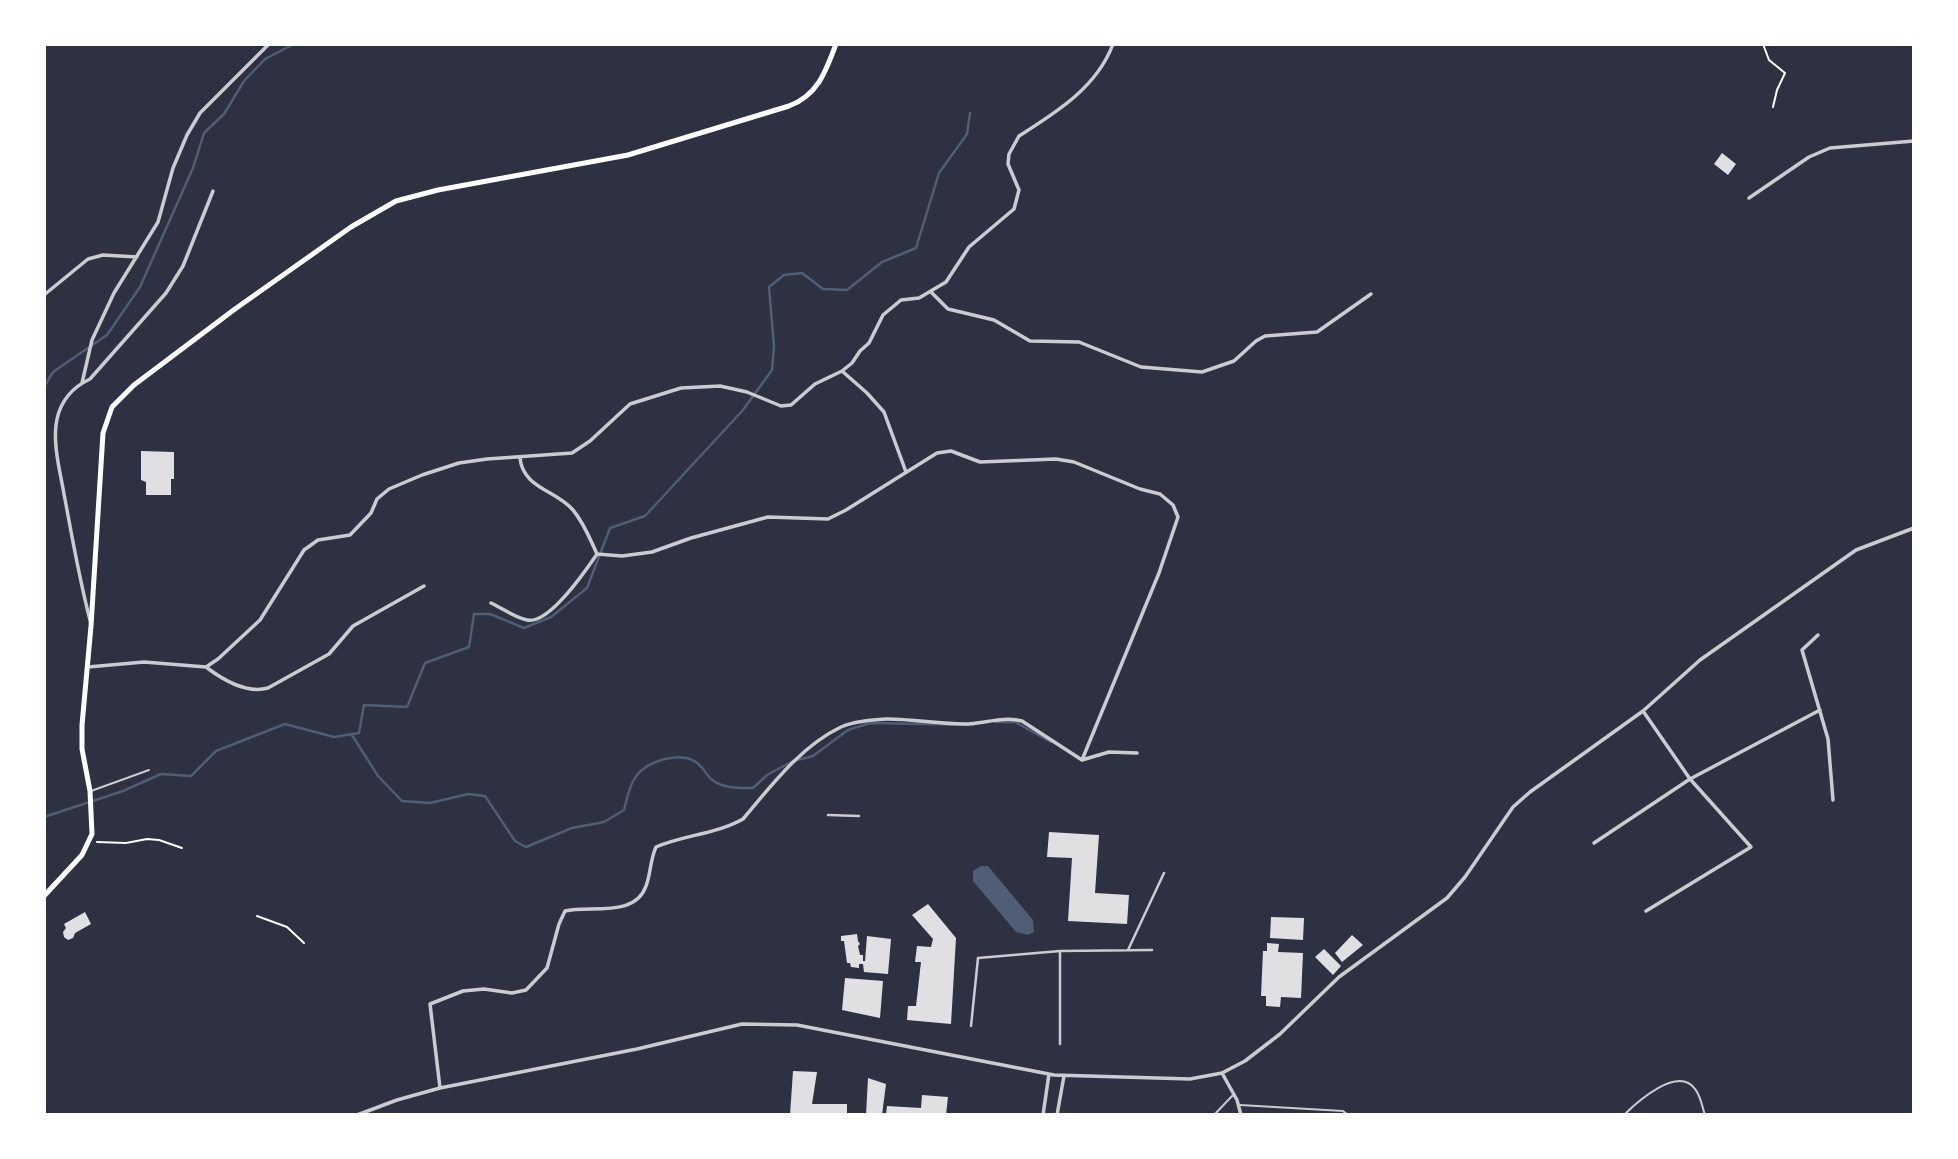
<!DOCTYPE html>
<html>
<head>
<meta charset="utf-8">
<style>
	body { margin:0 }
	#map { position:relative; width:1958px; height:1159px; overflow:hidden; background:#2d3142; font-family:Quicksand,sans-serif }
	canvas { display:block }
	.frame { position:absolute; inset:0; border:46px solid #fff; pointer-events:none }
</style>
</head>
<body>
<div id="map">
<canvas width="1958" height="1159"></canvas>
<div class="frame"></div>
</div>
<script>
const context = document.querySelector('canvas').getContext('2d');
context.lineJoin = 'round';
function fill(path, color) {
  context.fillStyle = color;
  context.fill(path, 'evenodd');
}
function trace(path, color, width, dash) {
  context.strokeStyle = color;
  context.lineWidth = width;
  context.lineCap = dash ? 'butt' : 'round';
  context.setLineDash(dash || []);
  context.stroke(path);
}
const water = new Path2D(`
	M981,866h7l45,54 1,12 -6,3 -12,-3 -43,-51v-10z`);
const stream = new Path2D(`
	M44,387l9,-15 54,-37 33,-48 53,-119 11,-35 20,-19 20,-33 21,-22 29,-15
	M996,722h19l36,20
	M352,735l26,41 24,25 28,2 38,-9 17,2 30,45 11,6 46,-19 32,-6 20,-12c7,-28 10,-43 41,-51 9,-2 19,-3 27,1 9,3 13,13 19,19 12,10 28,9 42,9l14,-13 26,-14 20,-5 35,-26 22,-7 103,2
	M44,817l79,-26 38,-17 30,2 25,-25 69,-27 49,13 25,-4 5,-28 43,2 18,-44 44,-16 5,-33h16l34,14 27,-11 36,-29 23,-60 35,-12 98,-106 29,-40 2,-24 -5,-59 15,-12 18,-2 21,16 24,1 35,-28 34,-14 23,-75 28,-39 3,-21`);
const building = new Path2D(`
	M1722,153l14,11 -8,11 -14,-11z
	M141,451l33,1v27h-3v16h-25v-13l-5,-2z
	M1049,832l50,3 -4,58 34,2 -2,29 -59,-3 4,-63 -25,-1z
	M928,904l28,34 -5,86 -44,-4 1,-14h8l5,-44h-6l2,-16 14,1 2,-8 -21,-24z
	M85,912l6,12 -16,9 -2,5 -5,2 -4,-3 -1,-5 3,-4 -2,-4z
	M1271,917l33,1 -1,22 -33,-2z
	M857,934l1,7 2,3 -2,2 2,9h3v6h2l2,-25 24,3 -3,35 -24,-2 -1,-8h-4v4l-8,-1 -1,-4h-3l-3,-22h-3v-5z
	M1352,935l11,10 -21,17 -7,-9z
	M1267,943l12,1 -1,8 25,1 -2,45 -20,-1 -1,10 -14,-1v-10h-5l2,-45h4z
	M1324,949l17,17 -8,9 -18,-18z
	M845,978l38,3 -3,37 -38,-8z
	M793,1071l24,1 -5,32h35v11h-57z
	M868,1078l18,6 -4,31h-16z
	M922,1095l26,2 -2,18h-60l1,-9 34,2z`);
const path = new Path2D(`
	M1763,44l6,16 16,13 -8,17 -4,17
	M97,842l29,1 21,-4 12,1 23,8
	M257,916l30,11 17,16`);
const service = new Path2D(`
	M91,791l58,-21
	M1240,1105l103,6 5,4
	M1214,1115l19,-20
	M1624,1115c13,-13 54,-50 71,-26 6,7 7,18 10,26`);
const pedestrian = new Path2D(`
	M828,815l31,1
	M1128,950l36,-77
	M1060,951l92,-1
	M971,1026l7,-68 82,-7v93`);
const minor = new Path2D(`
	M1749,198l60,-41 21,-9 84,-7
	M931,292l17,17 46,11 36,21 49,1 62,25 61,5 32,-11 22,-20 9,-5 52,-4 54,-38
	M44,295l44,-36 15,-4 34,2
	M842,371l25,22 17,19 22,60
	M82,383l10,-43 22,-47 44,-71 15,-54 14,-33 13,-22 69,-69
	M597,554l25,2 30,-4 39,-14 77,-21 60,2 18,-9 91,-57 14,-2 29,11 76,-3 18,3 66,27 20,5 13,11 5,12 -19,56 -77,187
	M491,603c11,5 24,15 36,17 22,5 59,-50 70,-66 -7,-15 -13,-31 -24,-44 -17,-20 -51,-22 -53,-53
	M90,620c-11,-42 -18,-84 -26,-126 -4,-23 -12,-52 -7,-75 4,-18 16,-32 33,-40l76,-86 17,-27 30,-75
	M1818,635l-16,15 26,89 5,61
	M88,667l56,-5 62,5 12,-8 42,-39 44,-70 14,-10 32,-5 21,-22 6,-14 12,-10 33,-14 37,-12 28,-4 85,-6 18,-12 40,-37 51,-16 39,-2 27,6 34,14 10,-1 24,-21 27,-13 10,-8 8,-12 9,-8 14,-28 18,-15 18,-2 27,-16 23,-35 45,-38 5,-19 -11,-26 1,-10 10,-18c38,-24 78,-49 94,-92
	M206,667c17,13 40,27 62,21l61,-34 24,-28 71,-40
	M1643,711l47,68 61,68 -105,64
	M1082,760l27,-8 28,1
	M1594,843l96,-64 130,-69
	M1222,1073l15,27 4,15
	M440,1088l-10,-84 33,-13 21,-2 28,4 14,-3 21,-22 12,-44 6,-13c25,-6 70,7 81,-25 5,-13 4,-26 10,-39 27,-12 61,-13 87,-28 28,-33 58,-73 98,-92 14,-6 32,-7 47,-8 25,0 51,5 76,5 19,0 39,-8 58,-3l60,39
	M357,1115l40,-15 43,-12 197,-39 105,-25 55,1 257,50 136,4 32,-6 23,-12 35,-27 59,-57 108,-79 18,-21 48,-70 17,-15 113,-81 57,-51 156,-110 58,-22
	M1043,1115l6,-41
	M1057,1115l7,-39`);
const secondary = new Path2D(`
	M44,896l38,-41 10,-21 -2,-43 -8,-42v-24l9,-99 12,-193 9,-26 22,-22 101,-76 116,-82 45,-26 42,-11 190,-35 161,-49c29,-11 37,-35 47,-62`);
fill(water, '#4f5d75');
trace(stream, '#4f5d75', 2.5);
fill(building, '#e0e0e3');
trace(path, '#fff', 2);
trace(service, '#caccd0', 2);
trace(pedestrian, '#caccd0', 2.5);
trace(minor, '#caccd0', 3.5);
trace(secondary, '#fff', 5);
</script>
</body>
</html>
